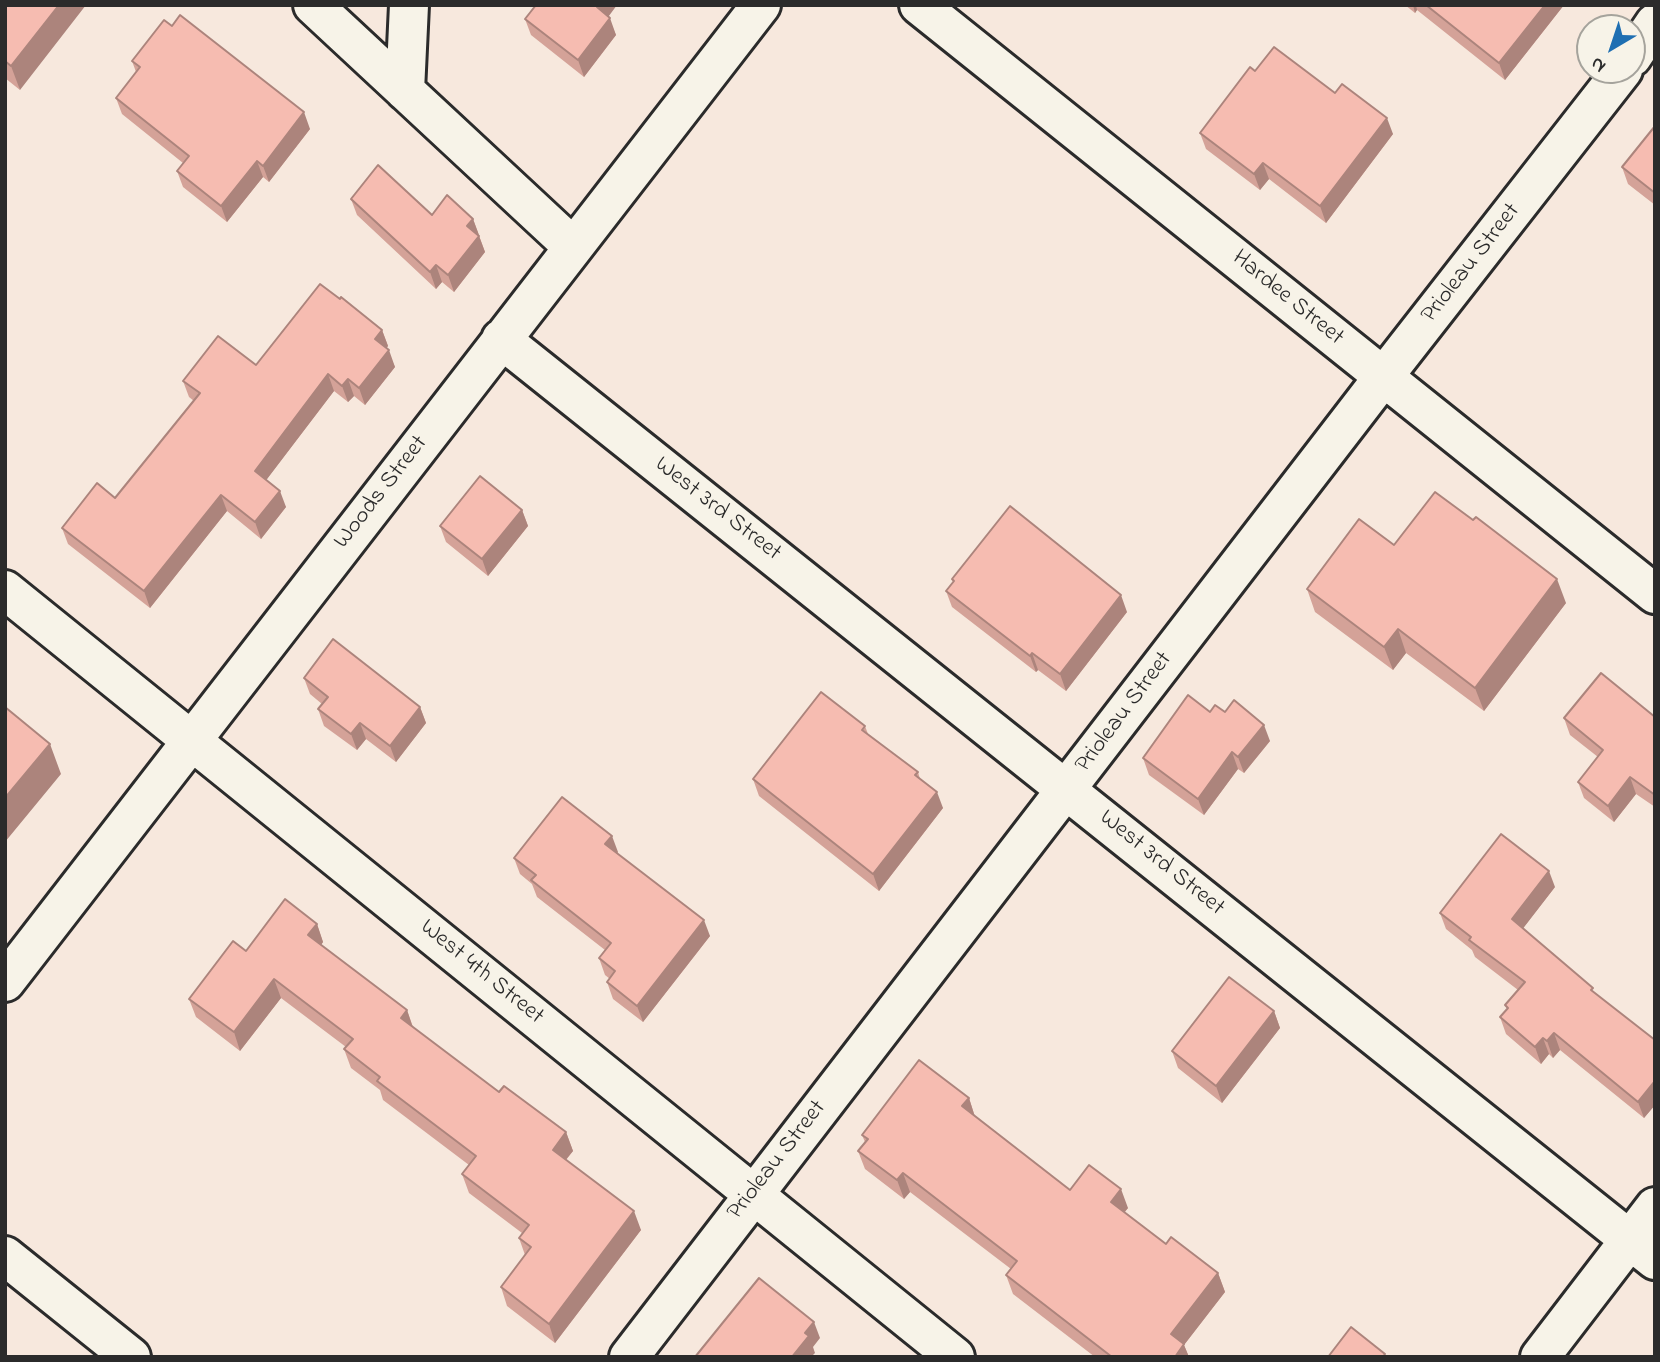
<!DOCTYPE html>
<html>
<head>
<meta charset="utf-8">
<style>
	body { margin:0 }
	#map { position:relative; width:1660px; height:1362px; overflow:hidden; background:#f7e8dd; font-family:"Indie Flower",sans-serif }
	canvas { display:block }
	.frame { position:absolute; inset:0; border:7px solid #2b2b2b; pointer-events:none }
	.north { position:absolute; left:1576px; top:14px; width:70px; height:70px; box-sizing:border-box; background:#f7f3e8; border:2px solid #a5a39c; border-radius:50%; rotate:219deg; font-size:19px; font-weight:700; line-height:28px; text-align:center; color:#2b2b2b }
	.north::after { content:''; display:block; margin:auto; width:24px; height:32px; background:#1f6fb2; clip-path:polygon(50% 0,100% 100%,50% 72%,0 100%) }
</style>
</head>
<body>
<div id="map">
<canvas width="1660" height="1362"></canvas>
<div class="frame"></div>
<div class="north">N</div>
</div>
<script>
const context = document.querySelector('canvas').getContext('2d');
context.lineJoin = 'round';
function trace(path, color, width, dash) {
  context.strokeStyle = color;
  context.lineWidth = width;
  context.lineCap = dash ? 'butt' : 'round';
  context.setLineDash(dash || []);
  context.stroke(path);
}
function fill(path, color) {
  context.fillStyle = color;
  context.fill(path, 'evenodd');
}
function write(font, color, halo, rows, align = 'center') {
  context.font = font + ' "Indie Flower",sans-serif';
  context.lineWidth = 7;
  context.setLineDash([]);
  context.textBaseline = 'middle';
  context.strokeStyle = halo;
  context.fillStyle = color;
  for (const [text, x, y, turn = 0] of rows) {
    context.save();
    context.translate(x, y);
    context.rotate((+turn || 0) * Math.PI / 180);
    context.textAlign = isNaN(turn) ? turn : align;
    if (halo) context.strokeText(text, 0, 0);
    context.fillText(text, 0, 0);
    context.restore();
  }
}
const street = new Path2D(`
	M313,5l259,241
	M919,5l736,589
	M1632,57l23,-34
	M405,91l4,-86
	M501,339l1154,921
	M5,590l950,767
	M5,982l756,-977
	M5,1256l126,101
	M629,1357l755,-981 239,-306
	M1540,1357l115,-150`);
const wall = new Path2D(`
	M5,5l15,85 -15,-12z
	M1405,5h159l-59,75 -88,-70 -2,3z
	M608,17l8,18 -32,42 -53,-42 -6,-16z
	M132,61l178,68 -41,53 -6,-5 -36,45 -44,-35 -6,-16 6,-8 -61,-49 -6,-16 20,-26z
	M1255,71l80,22 58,41 -67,89 -57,-44 -9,11 -54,-41 -6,-16z
	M1655,126v79l-27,-21 -6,-17z
	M351,199l81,16 41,4 12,33 -31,40 -12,-10 -6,7 -79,-74z
	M382,330l6,16 -2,2 9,19 -30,38 -11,-9 -6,6 -14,-11 -68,89 20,27 -25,32 -34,-28 -77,97 -82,-64 -6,-16 53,-30 79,-97 -5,-4 -6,-16 73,-16z
	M522,510l6,16 -40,50 -42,-34 -6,-16z
	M1394,545l172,58 -82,108 -78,-58 -13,17 -78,-58 -8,-23z
	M952,579l175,33 -61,79 -28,-21 -2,2 -84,-65 -6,-16 7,-9z
	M304,678l116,29 6,16 -30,39 -30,-23 -9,11 -33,-24 -6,-17 4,-5 -12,-10z
	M1210,712l60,29 -26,32 -6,-4 -34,46 -55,-40 -6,-17z
	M1655,717v90l-19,-13 -22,28 -30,-24 -6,-16 20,-25 -28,-22 -6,-17z
	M865,726l3,8 50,38 2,7 23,29 -64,83 -120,-95 -6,-17z
	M618,852l-1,1 93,83 -67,86 -30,-23 -6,-17 3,-3 -5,-4 -6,-17 6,-8 -68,-53 -5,-13 -12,-10 -6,-16z
	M1555,887l-32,41 72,65 60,47v65l-11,13 -84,-68 -7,8 -4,-4 -8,10 -35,-30 -6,-17 7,-8 -2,-4 13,-15 -43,-33 -3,-7 -26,-21 -6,-16z
	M317,924l6,18 -2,3 86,65 6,17 86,65 67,40 7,19 -7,9 75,70 -86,113 -48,-37 -6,-19 24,-32 -6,-17 3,-5 -53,-40 -7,-19 7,-9 -86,-65 -3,-10 -29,-22 -7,-19 2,-2 -65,-49 -41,53 -44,-34 -7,-18 57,-48z
	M1274,1011l6,17 -58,75 -44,-35 -6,-17z
	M969,1098l6,19 95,73 58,18 -4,5 42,31 52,29 7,19 -41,53 5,12h-94l-82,-63 -7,-19 5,-6 -101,-77 -6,7 -39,-30 -7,-18 7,-9 -3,-7z`);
const shadedWall = new Path2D(`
	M59,5h27l-66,85 -9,-24z
	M599,5h18l-14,19 -6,-17z
	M1413,5h3l1,5 -2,3z
	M1545,5h19l-59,75 -6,-17z
	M610,18l6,17 -32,42 -6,-17z
	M304,112l6,17 -41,53 -6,-16z
	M1387,118l6,16 -67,89 -6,-17z
	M257,161l6,16 -36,45 -6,-16z
	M1263,163l6,16 -9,11 -6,-16z
	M473,219l6,16 -12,-9z
	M479,236l6,16 -31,40 -6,-17z
	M436,265l6,17 -6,7 -6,-17z
	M382,330l6,16 -7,9 -6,-16z
	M389,350l6,17 -30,38 -6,-17z
	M328,374l6,17 -73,96 -6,-16z
	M348,379l6,17 -6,6 -6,-16z
	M280,491l6,16 -25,32 -6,-17z
	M221,495l6,16 -77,97 -6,-17z
	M522,510l6,16 -40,50 -6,-17z
	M1557,579l9,24 -82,108 -9,-23z
	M1121,595l6,17 -61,79 -6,-17z
	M1398,629l8,24 -13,17 -9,-23z
	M1032,653l6,17 -2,2 -6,-16z
	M420,707l6,16 -30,39 -6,-16z
	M360,723l6,16 -9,11 -6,-16z
	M1264,725l6,16 -26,32 -6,-16z
	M50,744l11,30 -56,68v-44z
	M1232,752l6,17 -34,46 -6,-16z
	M1630,777l6,17 -22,28 -6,-16z
	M937,792l6,16 -64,83 -6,-17z
	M612,836l6,16 -7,9 -6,-17z
	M1549,871l6,16 -37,48 -6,-16z
	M704,920l6,16 -67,86 -6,-16z
	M317,924l6,18 -8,12 -7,-19z
	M274,979l7,19 -41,53 -6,-19z
	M407,1010l6,18 -12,-10z
	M1274,1011l6,17 -58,75 -6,-17z
	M1554,1033l6,17 -7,8 -6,-17z
	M1543,1038l6,16 -8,10 -6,-17z
	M1655,1081v24l-11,13 -6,-16z
	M969,1098l6,19 -13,-11z
	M566,1132l7,19 -14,17 -6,-18z
	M903,1173l7,19 -6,7 -7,-19z
	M1121,1189l7,19 -11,13 -6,-19z
	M634,1211l7,19 -86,113 -6,-19z
	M1218,1273l7,19 -41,53 5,12h-14l-4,-23z
	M814,1322l6,16 -7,9 2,6 -4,4h-19l13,-24z`);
const building = new Path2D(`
	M5,5h54l-48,61 -6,-5z
	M536,5h63l-2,2 13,11 -32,42 -53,-41z
	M1426,5h119l-46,58z
	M180,15l124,97 -41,54 -6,-5 -36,45 -44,-35 12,-15 -73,-58 24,-31 -8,-6 32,-41 8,6z
	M1274,47l61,46 7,-9 45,34 -67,88 -57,-43 -9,11 -54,-41 50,-66 5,4z
	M1655,126v67l-33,-26z
	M378,165l54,50 15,-20 26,24 -6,7 12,10 -31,39 -12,-10 -6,7 -79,-73z
	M320,284l20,15 1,-2 41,33 -7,9 14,11 -30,38 -11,-9 -6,7 -14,-12 -73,97 25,20 -25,31 -34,-27 -77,96 -82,-63 35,-45 18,15 85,-105 -17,-12 35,-45 38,29z
	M480,476l42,34 -40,49 -42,-33z
	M1435,492l38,28 3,-3 81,62 -82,109 -77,-59 -14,18 -77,-58 52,-70 35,26z
	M1010,506l111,89 -61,79 -28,-21 -2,3 -84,-65 8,-10 -2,-2z
	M333,639l87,68 -30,39 -30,-23 -9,11 -33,-25 10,-12 -24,-19z
	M1601,673l54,44v78l-25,-18 -22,29 -30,-24 25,-32 -39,-32z
	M821,692l44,34 -3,4 56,42 -3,3 22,17 -64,82 -120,-95z
	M1188,695l22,17 5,-7 10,7 9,-12 30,25 -26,32 -6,-5 -34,47 -55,-41z
	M5,707l45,37 -45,54z
	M562,797l50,39 -7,8 99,76 -67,86 -30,-24 8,-11 -16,-13 12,-15 -80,-63 5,-5 -22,-17z
	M1501,834l48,37 -37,48 81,69 -2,2 64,50v41l-17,21 -84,-69 -7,8 -4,-3 -8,9 -35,-30 8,-9 -3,-3 20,-23 -56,-42 2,-3 -31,-24z
	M285,899l32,25 -9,11 99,75 -6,8 98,74 5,-6 62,46 -13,18 81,61 -85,113 -48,-37 30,-40 -12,-9 10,-13 -67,-51 14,-18 -99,-75 3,-4 -36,-28 9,-10 -79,-60 -40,53 -45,-33 44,-58 13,10z
	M1229,977l45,34 -58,75 -44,-35z
	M919,1060l50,38 -7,8 108,84 19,-25 32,24 -10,13 55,42 5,-7 47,36 -47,61 13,10 -9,13h-63l-106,-82 11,-14 -114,-88 -6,7 -39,-29 10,-12 -6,-4z
	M759,1278l55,44 -9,11 4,3 -17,21h-97z
	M1351,1327l34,27 -2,3h-55z`);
const streetNames = [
	["Prioleau Street",1472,264,-52],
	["Hardee Street",1287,299,39],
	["Woods Street",382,493,-52],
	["West 3rd Street",717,510,38],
	["Prioleau Street",1125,713,-53],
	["West 3rd Street",1161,864,39],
	["West 4th Street",481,973,39],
	["Prioleau Street",778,1161,-52]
];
trace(street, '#2b2b2b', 44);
trace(street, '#f7f3e8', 38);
fill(wall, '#d4a298');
fill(shadedWall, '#ac847c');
fill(building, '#f6bcb1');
trace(building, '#ac847c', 2);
write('24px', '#2b2b2b', '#f7f3e8', streetNames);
</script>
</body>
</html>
